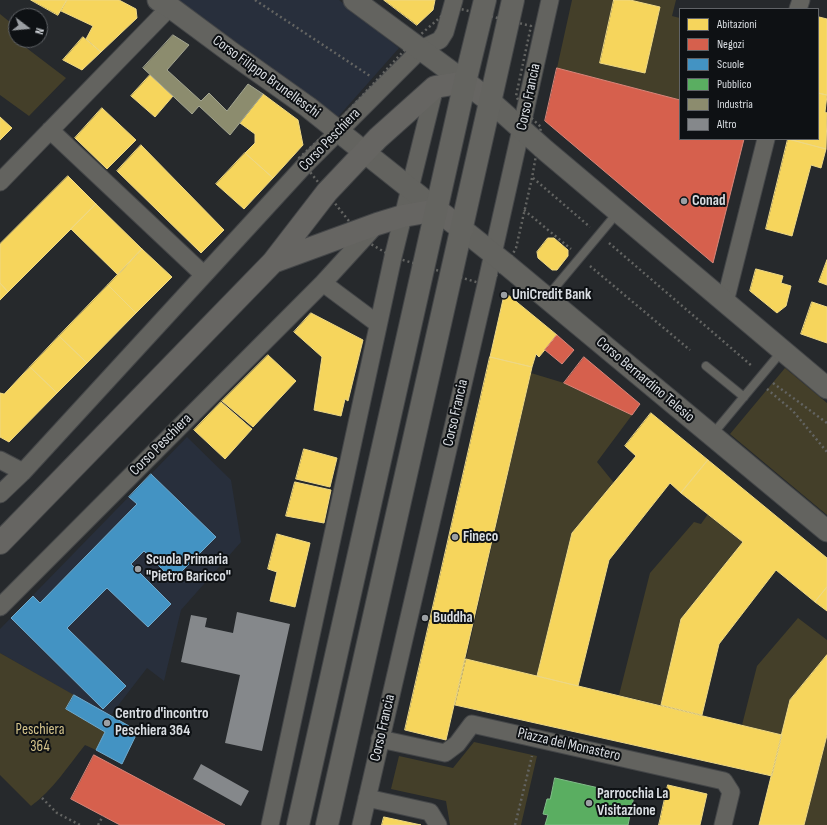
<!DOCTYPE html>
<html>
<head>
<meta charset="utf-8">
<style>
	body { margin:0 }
	#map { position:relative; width:827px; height:825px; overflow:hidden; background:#26292c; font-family:"Sofia Sans Condensed",sans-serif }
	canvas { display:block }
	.legend { position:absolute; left:679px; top:8px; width:140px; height:132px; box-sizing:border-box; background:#0e1114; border:1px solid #606367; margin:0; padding:5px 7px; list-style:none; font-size:12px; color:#dadee3 }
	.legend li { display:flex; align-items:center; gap:8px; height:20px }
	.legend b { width:20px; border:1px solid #606367 }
	.north { position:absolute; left:8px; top:8px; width:40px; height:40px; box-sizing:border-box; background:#0e1114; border:1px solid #606367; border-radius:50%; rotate:106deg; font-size:11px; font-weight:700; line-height:16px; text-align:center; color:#dadee3 }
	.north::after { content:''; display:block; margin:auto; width:14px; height:18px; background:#9b9fa3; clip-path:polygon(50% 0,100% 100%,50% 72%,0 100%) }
</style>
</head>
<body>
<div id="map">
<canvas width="827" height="825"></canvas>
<ul class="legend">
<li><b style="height:11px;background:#f6d55c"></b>Abitazioni</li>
<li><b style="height:11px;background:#d6604d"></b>Negozi</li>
<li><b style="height:11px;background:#4393c3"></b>Scuole</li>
<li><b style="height:11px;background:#5aae61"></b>Pubblico</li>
<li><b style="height:11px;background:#8c8c6e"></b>Industria</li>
<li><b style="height:11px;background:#85888b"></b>Altro</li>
</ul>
<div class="north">N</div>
</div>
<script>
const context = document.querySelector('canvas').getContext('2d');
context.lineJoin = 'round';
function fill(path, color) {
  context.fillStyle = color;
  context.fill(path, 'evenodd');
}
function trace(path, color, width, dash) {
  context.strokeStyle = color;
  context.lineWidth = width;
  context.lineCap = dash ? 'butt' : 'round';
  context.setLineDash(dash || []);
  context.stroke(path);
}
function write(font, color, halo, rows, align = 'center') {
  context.font = font + ' "Sofia Sans Condensed",sans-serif';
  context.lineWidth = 4;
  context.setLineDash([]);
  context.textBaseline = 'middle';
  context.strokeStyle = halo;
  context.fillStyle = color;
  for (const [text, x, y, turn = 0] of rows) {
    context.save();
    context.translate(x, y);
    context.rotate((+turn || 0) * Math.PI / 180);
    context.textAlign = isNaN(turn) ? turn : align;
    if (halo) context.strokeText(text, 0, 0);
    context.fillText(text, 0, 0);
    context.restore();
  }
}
const built = new Path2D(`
	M174,0h165l60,48 -61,69 -140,-103z
	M187,437l44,43 10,62 -60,68 -17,71 -17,-13 -37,48 -110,-63v-24z`);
const green = new Path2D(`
	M572,0h104l-4,16 8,2v82l-123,-32z
	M0,14l16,13v9l-2,2 2,2 50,38 -37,38 -29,-21z
	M785,368l42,35v112l-97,-81z
	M531,373l33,10 68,32 -35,47 17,21 -42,50 -35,143 -71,-17z
	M708,514l35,28 -61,77 -21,86 -42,-10 31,-122 44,-51 7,2z
	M798,618l29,22v15l-45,80 -40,-10 15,-59z
	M0,653l74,42 -8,14 39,23 -9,18 -11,-5c-17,21 -32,45 -54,61l-31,-31z
	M827,735v90h-23z
	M474,742l63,14 -16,69h-71l-4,-24 -55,-12 8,-33 54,12z`);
const homes = new Path2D(`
	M31,0h36l-9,15z
	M67,0h52l17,9 1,9 -36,34 -15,-13 7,-13 -32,-15z
	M384,0h51l-2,10 -16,15z
	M614,0h16l30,7 -15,66 -45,-10z
	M819,17l8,2v76l-9,-2z
	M83,37l18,15 -19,18 -19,-10z
	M150,75l23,21 -18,21 -24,-21z
	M818,93l9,2 -2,17 2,1 -1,36 -38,-10h30z
	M263,94l35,26 5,25 -30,33 -28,-25 10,-10v-9l-15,-11z
	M102,108l34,32 -29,29 -32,-31z
	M0,117l12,11 -12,12z
	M788,139l38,10 -5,19 -10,-3 -19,71 -26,-7z
	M141,145l83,85 -23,23 -84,-82z
	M245,153l28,25 -29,31 -28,-25z
	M68,176l28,28 -88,88 -8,-9v-39z
	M96,204l46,45 -24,26 -47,-46z
	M548,238h6l14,12v6l-11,14h-5l-14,-12 -1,-6z
	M142,249l30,28 -36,36 -28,-28z
	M827,260v25l-8,-3z
	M756,269l27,7 -2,7 10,3 -5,20 -9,7 -27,-22z
	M0,283l8,9 -8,8z
	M108,285l28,28 -49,50 -28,-27z
	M507,294l50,41 -18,22 -3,-3 -4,13 -42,-10 14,-62z
	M812,302l15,5v36l-26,-9z
	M311,313l52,27 -15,61 -3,-2 -4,17 -27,-6 8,-53 -28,-25z
	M59,336l28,27 -30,30 -27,-26z
	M268,355l28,26 -43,46 -31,-26z
	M490,357l42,10 -86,373 -41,-10z
	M30,367l27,26 -48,49 -9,-5v-44l4,1z
	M221,402l31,27 -27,30 -31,-29z
	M651,413l57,47 -27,33 -11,-10 -61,77 -31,126 -41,-10 35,-143 64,-77 -11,-10z
	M304,449l33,9 -7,29 -34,-8z
	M708,460l119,98v29l-12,15 -39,-32 -57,74 -17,71 -41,-10 20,-86 62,-77 -62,-49z
	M295,482l36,8 -7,33 -38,-7z
	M277,534l33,9 -15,64 -25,-6 7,-29 -9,-3z
	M827,587v24l-12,-9z
	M827,655v80l-23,90h-45l31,-125z
	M466,659l316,76 -10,41 -317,-71z
	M668,785l39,9 -7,31h-41z
	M384,817l37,8h-39z`);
const shops = new Path2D(`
	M557,68l123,32v39h64l-31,124 -168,-142z
	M557,335l17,15 -12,14 -17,-14z
	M584,357l56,47 -8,11 -68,-32z
	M94,755l131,70h-105l-49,-26z`);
const schools = new Path2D(`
	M151,474l65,63 -43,43 -29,-29 -13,13 40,40 -23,23 -41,-39 -40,40 59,58 -23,23 -92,-91 22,-22 7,7 97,-99 -8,-7z
	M74,695l64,36 -16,33 -26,-14 9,-18 -39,-23z`);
const public = new Path2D(`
	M555,778l79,18 -6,29h-83l3,-10 -5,-1 4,-15h3z`);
const industry = new Path2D(`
	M173,35l16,10 -22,25 34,31 8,-8 18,18 21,-27 15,10 -33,41 -31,-29 -7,8 -49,-46z`);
const building = new Path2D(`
	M237,612l53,12 -28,127 -37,-8 15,-68 -59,-13 10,-47 16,3 -2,9 28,6z
	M201,764l48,27 -8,15 -48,-27z`);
const path = new Path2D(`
	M255,0l115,76
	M452,7l79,19 -15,70 9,16 16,15 -9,51 -16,70 -9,17 -21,20 -93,-28 -29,-17 -65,-82 35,-32 78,-84z
	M533,178l57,49
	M524,210l47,39
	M609,243l143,123
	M590,266l100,84
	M773,383l54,40
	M767,389l26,22 34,41
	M42,798l15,15 23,12
	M98,825l5,-9
	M515,825l17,-69`);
const service = new Path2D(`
	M547,297l71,-85
	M706,366l38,31
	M712,435l70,-84`);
const minor = new Path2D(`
	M798,9l3,-9
	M50,130l154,145
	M0,182l170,-175
	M323,283l55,41
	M725,302l41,-163
	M0,460l23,12
	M0,494l23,-22 282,-307 116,-116 19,-9 5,-8 9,-32
	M0,607l323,-324 54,-59
	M380,739l65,14 12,-9 15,-20 252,57 7,11 -8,33
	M367,798l63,14 8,13
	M270,825l123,-568 42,-170
	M361,825l125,-540 64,-285`);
const tertiary = new Path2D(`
	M158,0l12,7 62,46 76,54 129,103
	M354,0l111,82
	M490,101l55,49 282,238
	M462,229l45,36 320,266`);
const secondary = new Path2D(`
	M273,262l104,-38 26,-8 34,-6 25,19
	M0,543l273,-281 54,-70 51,-54 57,-51 30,-5 25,19`);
const primary = new Path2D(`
	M298,825l167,-743 20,-82
	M327,825l186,-825`);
const markers = [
	[684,201,4,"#9b9fa3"],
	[504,295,4,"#9b9fa3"],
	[455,537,4,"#9b9fa3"],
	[138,569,4,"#9b9fa3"],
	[425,618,4,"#9b9fa3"],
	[107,723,4,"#9b9fa3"],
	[589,803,4,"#9b9fa3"]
];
const streetNames = [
	["Corso Filippo Brunelleschi",266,77,36],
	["Corso Francia",529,97,-78],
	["Corso Peschiera",330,140,-46],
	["Corso Bernardino Telesio",645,380,40],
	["Corso Francia",456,413,-77],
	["Corso Peschiera",161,445,-45],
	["Corso Francia",383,728,-77],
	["Piazza del Monastero",569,745,13]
];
const poiNames = [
	["Conad",692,201],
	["UniCredit Bank",512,295],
	["Fineco",463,537],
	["Scuola Primaria",146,560],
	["\"Pietro Baricco\"",146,577],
	["Buddha",433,618],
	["Centro d'incontro",115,714],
	["Peschiera 364",115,731],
	["Parrocchia La",597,794],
	["Visitazione",597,811]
];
const parkNames = [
	["Peschiera",40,730],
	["364",40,747]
];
fill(built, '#282f3c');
fill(green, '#443f29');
fill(homes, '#f6d55c');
trace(homes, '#eed884', 1);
fill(shops, '#d6604d');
trace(shops, '#d7867a', 1);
fill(schools, '#4393c3');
trace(schools, '#70aacd', 1);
fill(public, '#5aae61');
trace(public, '#80bc88', 1);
fill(industry, '#8c8c6e');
trace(industry, '#a3a591', 1);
fill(building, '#85888b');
trace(service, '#444648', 10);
trace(minor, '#444648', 19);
trace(tertiary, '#444648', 23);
trace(secondary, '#444648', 24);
trace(primary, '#444648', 24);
trace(path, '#636462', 2.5, [2, 3]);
trace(service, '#63635f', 8);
trace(minor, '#63635f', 17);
trace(tertiary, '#63635f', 21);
trace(secondary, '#666562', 22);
trace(primary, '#646460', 22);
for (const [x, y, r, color] of markers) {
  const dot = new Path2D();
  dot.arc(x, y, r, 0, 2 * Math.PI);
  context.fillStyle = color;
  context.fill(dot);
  trace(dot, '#0e1114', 1.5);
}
write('15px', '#dadee3', '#0e1114', streetNames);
write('bold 15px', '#dadee3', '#0e1114', poiNames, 'left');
write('15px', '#d6c58c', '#0e1114', parkNames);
</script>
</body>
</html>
